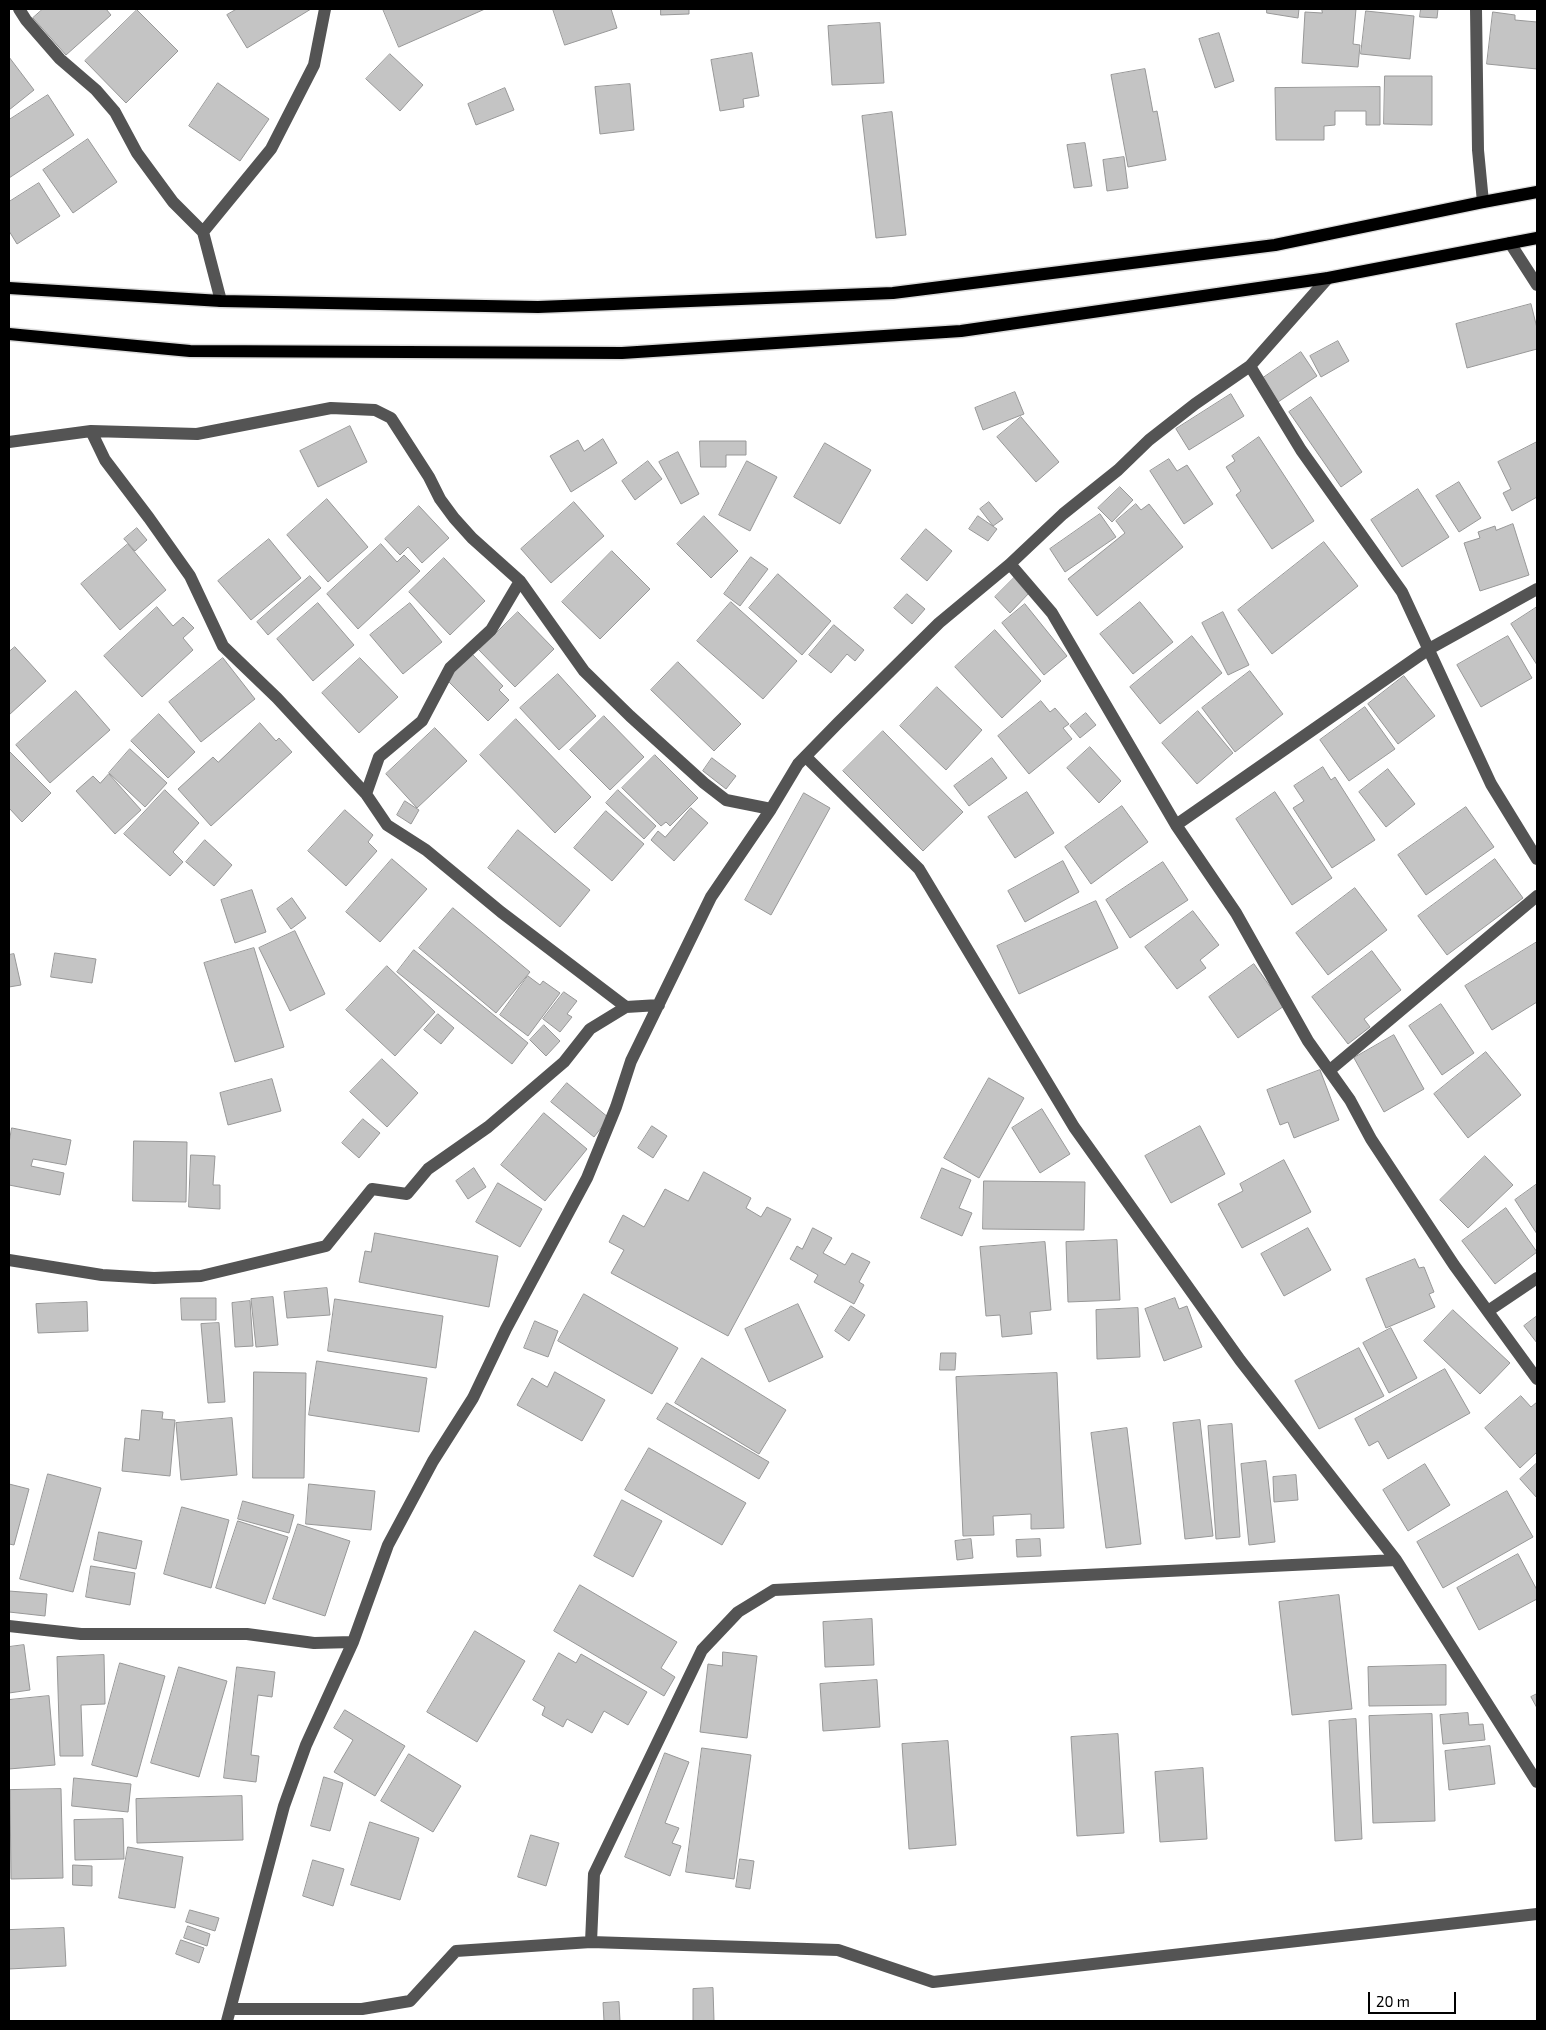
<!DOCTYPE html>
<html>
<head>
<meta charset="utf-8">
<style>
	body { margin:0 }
	#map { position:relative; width:1546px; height:2030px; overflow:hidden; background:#fff; font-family:"Exo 2",sans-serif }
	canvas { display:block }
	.frame { position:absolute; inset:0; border:10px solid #000; pointer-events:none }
	.scale { position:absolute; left:1368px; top:1992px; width:88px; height:22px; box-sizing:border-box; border:2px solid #000; border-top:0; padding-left:6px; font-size:15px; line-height:18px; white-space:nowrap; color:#000; -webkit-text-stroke:4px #fff; paint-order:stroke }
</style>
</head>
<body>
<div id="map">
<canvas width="1546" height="2030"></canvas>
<div class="frame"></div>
<div class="scale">20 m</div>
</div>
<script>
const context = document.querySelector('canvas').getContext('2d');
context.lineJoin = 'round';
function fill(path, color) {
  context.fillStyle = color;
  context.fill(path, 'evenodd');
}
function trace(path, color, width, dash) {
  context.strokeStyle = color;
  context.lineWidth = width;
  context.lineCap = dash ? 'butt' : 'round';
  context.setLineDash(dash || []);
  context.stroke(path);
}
const building = new Path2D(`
	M43,9h63l5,6 -45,40 -33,-37z
	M237,9h74l-64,39 -20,-33z
	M383,9h102l-86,38z
	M553,9h58l6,19 -52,17z
	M661,9h28v5l-28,1z
	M1267,9h32l-1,9 -31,-5z
	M1322,9h34l-3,35 7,1 -2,22 -56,-4 3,-51 17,1z
	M1421,9h17l-1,9 -17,-1z
	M137,10l41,41 -52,52 -41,-42z
	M1366,11l48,5 -4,43 -49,-5z
	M1493,12l22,3v5l22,2v47l-50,-5z
	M880,23l4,60 -52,2 -4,-59z
	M1219,33l15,48 -19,7 -16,-49z
	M752,53l7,43 -16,3 1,8 -24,4 -9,-51z
	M390,54l33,31 -23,26 -34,-32z
	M9,57l25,33 -25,20z
	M1145,69l8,43 4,-1 9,49 -38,7 -17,-92z
	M1385,76h47v49l-48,-1z
	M218,83l51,36 -29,42 -51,-35z
	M630,84l4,46 -34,4 -5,-47z
	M1380,87v38h-14v-14h-31v14l-11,1v14h-48l-1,-52z
	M505,88l9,22 -38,15 -8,-21z
	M48,95l26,40 -65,43v-58z
	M892,112l14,123 -30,3 -14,-122z
	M88,139l29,43 -44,31 -30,-43z
	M1085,143l7,43 -18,2 -7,-43z
	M1124,157l4,31 -21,3 -4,-31z
	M39,183l21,33 -43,28 -8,-13v-29z
	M1531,304l6,24v21l-70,19 -11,-44z
	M1338,341l11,20 -28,16 -11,-21z
	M1301,352l16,24 -39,26 -15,-24z
	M1015,392l9,22 -41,16 -8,-22z
	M1231,394l13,22 -55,34 -13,-21z
	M1311,397l51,75 -21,15 -52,-75z
	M1021,417l38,45 -23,20 -39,-45z
	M350,426l17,36 -49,25 -18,-36z
	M1259,437l55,84 -42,28 -36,-54 5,-4 -15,-24 9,-6 -3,-5z
	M603,439l14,24 -46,29 -21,-36 28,-16 6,11z
	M700,441h46v14h-20v12h-25z
	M1537,442v55l-25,14 -9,-18 8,-4 -13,-27z
	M825,443l46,27 -31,54 -46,-27z
	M678,452l21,42 -18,10 -22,-42z
	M1169,459l8,12 10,-6 26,39 -29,20 -34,-53z
	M648,461l14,18 -27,21 -13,-19z
	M747,461l30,16 -27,54 -31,-16z
	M1459,482l22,36 -22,14 -23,-36z
	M1120,487l13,13 -21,22 -14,-14z
	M1418,489l31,48 -47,30 -31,-47z
	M327,499l41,48 -40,35 -41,-47z
	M574,502l30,34 -53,47 -30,-34z
	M989,502l14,17 -10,7 -13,-17z
	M1136,504l5,6 8,-6 34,43 -86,69 -29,-37 57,-46 -9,-12z
	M419,506l30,32 -27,25 -14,-16 -8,8 -15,-16z
	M1100,514l16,23 -51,35 -15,-23z
	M704,516l34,35 -27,27 -34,-34z
	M978,516l19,13 -9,12 -19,-12z
	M1513,524l16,51 -49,16 -16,-48 16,-5 -2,-6 17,-6 1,4z
	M137,528l10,12 -12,11 -11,-12z
	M926,529l26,22 -25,30 -26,-22z
	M269,539l32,39 -50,42 -33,-39z
	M1324,542l34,44 -86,68 -34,-44z
	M128,544l38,46 -46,40 -39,-46z
	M381,544l16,18 7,-7 16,16 -62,58 -31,-35z
	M612,551l38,38 -50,50 -38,-37z
	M751,557l17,12 -28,37 -16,-12z
	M444,558l41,43 -35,34 -41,-43z
	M778,574l53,47 -29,34 -53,-47z
	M310,576l11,12 -53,47 -11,-13z
	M1015,577l15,15 -20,21 -15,-16z
	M907,594l18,15 -13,15 -18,-16z
	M731,602l66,59 -34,38 -66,-58z
	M1140,602l33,40 -40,32 -33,-40z
	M318,603l36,42 -41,36 -36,-42z
	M410,603l32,39 -39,32 -33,-39z
	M1025,604l42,52 -23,19 -42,-52z
	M157,607l16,19 10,-9 11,11 -11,10 10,12 -51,47 -38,-41z
	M1537,607v58l-26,-41z
	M518,612l36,37 -39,38 -36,-37z
	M1223,612l26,53 -21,10 -26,-52z
	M834,625l30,25 -9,11 -8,-7 -16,19 -22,-18z
	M995,630l46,51 -39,37 -47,-51z
	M1192,636l30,37 -62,51 -30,-37z
	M1508,636l24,42 -51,29 -24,-42z
	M15,647l31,34 -37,34v-63z
	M472,654l31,32 -4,4 10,10 -21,21 -42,-42z
	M223,658l32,41 -54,43 -32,-40z
	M360,658l38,39 -39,36 -37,-40z
	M678,662l63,62 -27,27 -63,-61z
	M1250,671l33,43 -48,38 -33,-44z
	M558,674l38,42 -37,34 -39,-42z
	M1404,676l31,40 -37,28 -30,-40z
	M937,687l45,43 -36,40 -46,-44z
	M76,691l34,39 -60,53 -34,-38z
	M1041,701l9,11 5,-4 14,16 -6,4 9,11 -43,35 -31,-38z
	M1365,707l30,42 -46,32 -29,-41z
	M1198,711l35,42 -36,31 -35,-41z
	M1086,713l10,12 -16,13 -10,-12z
	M159,714l36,38 -27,26 -37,-37z
	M604,716l40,41 -34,33 -40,-40z
	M516,719l75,78 -36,36 -75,-78z
	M260,723l16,18 3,-3 13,14 -81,74 -33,-37 35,-32 5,5z
	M435,728l32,33 -50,47 -31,-34z
	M883,731l80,81 -40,39 -80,-80z
	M1090,747l31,34 -22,22 -32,-35z
	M130,749l37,34 -22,24 -36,-34z
	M9,751l42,42 -29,29 -13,-14z
	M655,755l43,43 -28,28 -4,-4 -5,4 -39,-38z
	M712,758l24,18 -10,13 -23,-18z
	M992,758l15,20 -38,28 -15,-20z
	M1323,767l8,13 4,-3 40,63 -43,28 -39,-60 11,-7 -10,-15z
	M1388,769l27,35 -29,23 -27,-35z
	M109,774l32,36 -26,24 -39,-43 17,-15 7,7z
	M165,790l34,33 -26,29 10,10 -13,14 -46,-42z
	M618,790l38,36 -12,13 -38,-36z
	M1027,792l27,41 -39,25 -27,-41z
	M1275,792l57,86 -40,27 -56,-86z
	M804,793l26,15 -59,107 -26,-15z
	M405,801l14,9 -8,14 -14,-9z
	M1122,806l26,36 -57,42 -26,-37z
	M1466,807l28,40 -68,48 -28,-40z
	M691,808l17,15 -34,38 -23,-21 7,-9 7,6z
	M345,810l28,25 -5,7 9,9 -31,35 -38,-35z
	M606,811l38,33 -32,37 -38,-33z
	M518,830l72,60 -30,37 -72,-59z
	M205,840l27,25 -18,21 -28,-24z
	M392,859l35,30 -47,53 -34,-30z
	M1495,859l28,39 -76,57 -29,-39z
	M1063,861l16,31 -54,30 -17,-31z
	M1163,862l25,38 -58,38 -24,-38z
	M1355,888l32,42 -59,45 -32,-42z
	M252,890l14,42 -31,11 -14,-43z
	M292,898l14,20 -15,11 -14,-20z
	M1096,901l22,47 -99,46 -22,-48z
	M453,908l77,64 -34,41 -77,-65z
	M1193,911l26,34 -19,15 6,8 -29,21 -32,-42z
	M295,931l30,63 -35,17 -31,-63z
	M1537,942v60l-45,28 -27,-44z
	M254,948l30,99 -49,15 -31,-99z
	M414,950l114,93 -16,21 -115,-92z
	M1372,951l29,39 -37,29 6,8 -22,17 -36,-47z
	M55,953l41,6 -4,24 -41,-6z
	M14,954l7,31 -12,2v-32z
	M1254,964l30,42 -46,32 -29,-41z
	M387,966l48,46 -40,44 -49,-46z
	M528,976l12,9 3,-4 17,12 -32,43 -28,-21z
	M564,992l13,9 -10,13 5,3 -12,15 -17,-13z
	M1441,1004l33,49 -32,22 -33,-49z
	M438,1014l16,14 -13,16 -17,-14z
	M544,1025l16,16 -14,15 -16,-16z
	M1394,1035l30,54 -40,23 -30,-54z
	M1486,1052l35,43 -53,43 -34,-44z
	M382,1059l36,34 -31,34 -37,-35z
	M1320,1070l19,50 -45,18 -6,-16 -8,3 -13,-35z
	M989,1078l35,20 -45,80 -35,-20z
	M272,1079l9,32 -53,14 -8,-32z
	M567,1083l42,35 -15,19 -43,-35z
	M1042,1109l28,45 -30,19 -28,-45z
	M544,1113l43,36 -42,52 -44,-36z
	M363,1119l17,14 -21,25 -17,-15z
	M652,1126l15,10 -14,22 -15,-10z
	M1200,1126l25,48 -54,29 -26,-47z
	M12,1128l59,12 -5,25 -33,-6 -2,7 33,7 -4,22 -51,-10v-42z
	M134,1141l53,1 -1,60 -53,-1z
	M191,1155l24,1 -2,29h7v24l-31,-2z
	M1485,1156l28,29 -45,43 -28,-28z
	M1284,1160l27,52 -69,36 -24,-44 25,-13 -3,-7z
	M474,1168l12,19 -18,12 -12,-18z
	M942,1168l29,12 -12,28 13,5 -10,23 -41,-18z
	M704,1172l47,26 -5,10 15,9 6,-10 24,12 -63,117 -117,-63 13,-23 -15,-8 14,-27 21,12 21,-38 23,12z
	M984,1181l101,1 -1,48 -101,-1z
	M498,1183l44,26 -22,38 -44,-25z
	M1537,1184v50l-22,-34z
	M1506,1208l31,44 -42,32 -33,-43z
	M813,1228l19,10 -9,15 22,12 7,-12 18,9 -11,20 5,3 -10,19 -40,-22 4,-7 -28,-16 7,-13 5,3z
	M1308,1228l23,42 -47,26 -23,-42z
	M375,1233l123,23 -9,51 -130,-25 6,-31 6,1z
	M1117,1240l3,60 -52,2 -2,-60z
	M1045,1242l6,68 -21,2 2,22 -30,3 -2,-22 -14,1 -6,-69z
	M1415,1259l4,9 5,-1 10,25 -5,2 6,13 -49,21 -20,-49z
	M327,1288l3,27 -43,3 -3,-26z
	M584,1294l94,54 -26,46 -94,-53z
	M273,1297l5,48 -22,2 -5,-48z
	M181,1298h35v22h-34z
	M1175,1298l4,11 8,-3 15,41 -38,14 -19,-52z
	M335,1299l108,17 -7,52 -108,-17z
	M250,1301l3,45 -18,1 -3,-44z
	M87,1302l1,29 -50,2 -2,-29z
	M798,1304l25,53 -54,25 -24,-53z
	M851,1306l14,9 -16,26 -14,-10z
	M1138,1308l2,49 -43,2 -1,-49z
	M1453,1310l57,53 -30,31 -56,-53z
	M1537,1316v27l-13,-17z
	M535,1321l23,10 -10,26 -24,-9z
	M219,1323l6,79 -17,1 -7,-79z
	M1391,1328l26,50 -28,15 -26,-50z
	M1359,1348l25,48 -65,33 -24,-48z
	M941,1353h15l-1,17h-15z
	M702,1358l84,52 -27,44 -84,-51z
	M317,1361l110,17 -8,54 -110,-17z
	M1445,1369l25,44 -82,46 -10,-18 -9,5 -14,-27z
	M254,1372l52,1 -2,105h-51z
	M555,1372l50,28 -23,41 -65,-36 15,-27 15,9z
	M1057,1373l7,155 -33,1v-15l-38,2 1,19 -31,1 -7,-159z
	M1521,1396l10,11 6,-5v50l-17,16 -35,-40z
	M667,1403l102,59 -10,17 -102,-60z
	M142,1410l21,2 -1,7 13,1 -5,56 -48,-5 3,-33 14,2z
	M232,1418l5,57 -56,5 -5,-57z
	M1200,1420l13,116 -28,3 -12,-116z
	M1232,1424l8,113 -24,2 -8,-113z
	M1127,1428l14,116 -35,4 -15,-115z
	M649,1448l97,55 -24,42 -97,-55z
	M1266,1461l9,81 -26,3 -8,-81z
	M1537,1463v35l-17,-19z
	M1425,1464l25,41 -42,26 -25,-41z
	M48,1474l53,14 -28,104 -53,-13z
	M1296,1475l2,25 -24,2 -1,-25z
	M9,1484l20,5 -15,56 -5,-1z
	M309,1484l66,7 -4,39 -65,-6z
	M1507,1491l26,46 -90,51 -26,-46z
	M622,1500l40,21 -29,56 -39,-21z
	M243,1501l51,14 -5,18 -51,-14z
	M182,1507l47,13 -18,68 -47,-14z
	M238,1521l50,16 -23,67 -49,-16z
	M298,1524l52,17 -25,75 -52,-17z
	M99,1532l43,9 -6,28 -42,-9z
	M971,1539l2,19 -16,2 -2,-19z
	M1040,1539l1,17 -24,1 -1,-17z
	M1518,1554l19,36v9l-58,31 -22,-42z
	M91,1566l44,7 -5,32 -44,-8z
	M580,1585l97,57 -16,26 14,9 -11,19 -110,-65z
	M9,1591l38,3 -2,22 -36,-4z
	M1339,1595l13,114 -60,6 -13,-113z
	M872,1619l2,46 -49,2 -2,-45z
	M475,1631l50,30 -48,81 -50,-30z
	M24,1645l6,45 -21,3v-46z
	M723,1652l34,4 -10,82 -47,-6 8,-68 14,2z
	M559,1653l17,10 5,-9 66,38 -19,33 -24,-14 -12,22 -25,-14 -4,8 -21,-12 3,-8 -12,-7z
	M104,1655l1,49 -24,1 2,51h-23l-3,-99z
	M120,1663l45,13 -28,101 -45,-12z
	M1446,1665v40l-77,1 -1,-39z
	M179,1667l48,14 -28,96 -48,-14z
	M237,1667l38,5 -3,25 -14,-2 -7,60 8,1 -3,26 -32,-4z
	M877,1680l3,47 -57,4 -3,-47z
	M1537,1694v14l-6,-11z
	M49,1696l6,69 -46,4v-69z
	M345,1710l60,36 -30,50 -41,-24 19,-32 -19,-12z
	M1468,1713l1,12 14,-1 2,16 -42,4 -3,-29z
	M1432,1714l3,107 -62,2 -4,-107z
	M1356,1719l6,120 -27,2 -6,-120z
	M1118,1734l6,99 -47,3 -6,-99z
	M948,1741l8,104 -47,4 -7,-105z
	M1490,1746l5,38 -46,6 -4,-39z
	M702,1748l49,7 -17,124 -48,-7z
	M665,1753l24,9 -24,61 14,5 -7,15 9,3 -11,30 -45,-19z
	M409,1754l52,32 -28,46 -52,-31z
	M1203,1768l4,71 -47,3 -5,-70z
	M324,1777l19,6 -13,48 -19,-5z
	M74,1778l57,6 -3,28 -56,-6z
	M61,1789l2,89 -52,1 -1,-89z
	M242,1796l1,44 -106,3 -1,-44z
	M123,1819l1,40 -49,1 -1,-40z
	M370,1822l49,16 -19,62 -49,-15z
	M531,1835l28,8 -13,43 -28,-9z
	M128,1847l55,10 -8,51 -56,-10z
	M740,1859l14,2 -4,28 -14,-2z
	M313,1860l31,9 -11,37 -30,-10z
	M73,1865l19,1v20l-19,-1z
	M190,1910l29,8 -4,13 -29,-9z
	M188,1926l22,8 -3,12 -23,-8z
	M64,1928l2,38 -57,3v-39z
	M181,1940l23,8 -5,15 -23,-9z
	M713,1988l1,33h-21v-32z
	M619,2002l1,19h-16l-1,-18z`);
const minor = new Path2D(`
	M19,9l7,11 34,39 36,31 19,22 22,41 36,49 30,30 18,69
	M1476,9l2,141 5,52
	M203,232l68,-83 43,-84 11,-56
	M1510,243l27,42
	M1250,366l51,84 101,142 89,192 46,75
	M91,431l14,29 44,58 41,58 33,70 54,52 89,96
	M9,442l82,-11 106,3 134,-26 44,2 16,8 38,59 11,22 14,19 18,20 48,43 64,90 46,45 74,67 22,17 45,9
	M1010,564l42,49 124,212 60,88 72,128 42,59 21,39 83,126 83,114
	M520,581l-29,49 -41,38 -28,53 -43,36 -13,37 21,31 39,25 75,62 125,95
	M806,757l113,112 155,258 166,233 156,200 141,222
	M1176,825l253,-176 108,-60
	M1330,1070l207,-174
	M9,1260l93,15 52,3 47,-2 125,-30 46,-57 35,5 21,-25 60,-42 76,-65 26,-33 36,-22 33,-2
	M1488,1311l49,-33
	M9,1626l72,8h166l67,9 39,-1
	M591,1942l3,-68 108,-224 36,-38 36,-22 622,-30
	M231,2009h131l48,-8 46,-50 135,-9 247,8 95,32 604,-68
	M227,2021l57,-215 22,-61 47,-103 35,-97 45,-84 40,-63 33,-69 81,-151 29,-71 15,-46 80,-164 60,-88 27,-45 40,-41 101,-100 71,-59 53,-50 55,-44 31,-30 46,-36 55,-38 78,-88`);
const major = new Path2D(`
	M9,288l212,13 317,6 355,-14 382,-48 208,-43 54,-10
	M9,334l181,17 432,2 339,-22 367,-53 209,-40`);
fill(building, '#c4c4c4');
trace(building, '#989898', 1);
trace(major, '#dbdbdb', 15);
trace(minor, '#545454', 12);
trace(major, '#000', 12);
</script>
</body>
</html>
